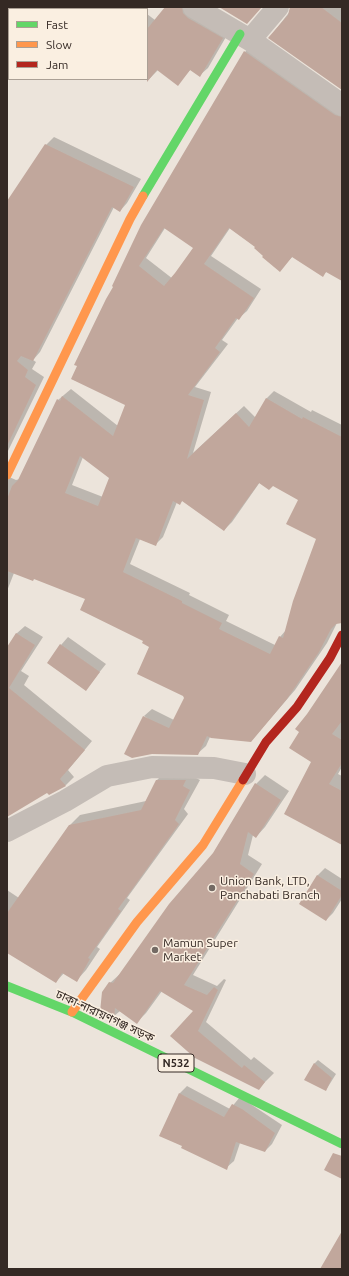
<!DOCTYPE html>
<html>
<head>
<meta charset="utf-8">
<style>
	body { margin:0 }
	#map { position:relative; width:349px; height:1276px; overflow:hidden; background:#ece4db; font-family:Ubuntu,sans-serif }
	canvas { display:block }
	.frame { position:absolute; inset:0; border:8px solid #342924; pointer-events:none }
	.legend { position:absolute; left:8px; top:8px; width:140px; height:72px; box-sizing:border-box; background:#faefe1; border:1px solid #aba095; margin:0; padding:5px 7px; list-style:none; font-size:12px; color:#342924 }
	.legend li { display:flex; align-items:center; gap:8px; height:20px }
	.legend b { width:20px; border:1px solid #aba095 }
</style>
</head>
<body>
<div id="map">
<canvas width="349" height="1276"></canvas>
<div class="frame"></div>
<ul class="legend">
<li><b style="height:5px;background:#63d668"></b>Fast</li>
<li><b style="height:5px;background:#ff974d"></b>Slow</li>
<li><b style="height:5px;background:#b3261e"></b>Jam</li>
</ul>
</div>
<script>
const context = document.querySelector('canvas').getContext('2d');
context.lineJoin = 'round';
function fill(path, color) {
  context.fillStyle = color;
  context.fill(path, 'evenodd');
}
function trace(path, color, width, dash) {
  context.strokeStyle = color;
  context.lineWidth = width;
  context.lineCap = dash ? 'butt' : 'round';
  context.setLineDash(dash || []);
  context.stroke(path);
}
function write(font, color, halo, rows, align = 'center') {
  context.font = font + ' Ubuntu,"Noto Sans Bengali",sans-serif';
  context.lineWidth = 3;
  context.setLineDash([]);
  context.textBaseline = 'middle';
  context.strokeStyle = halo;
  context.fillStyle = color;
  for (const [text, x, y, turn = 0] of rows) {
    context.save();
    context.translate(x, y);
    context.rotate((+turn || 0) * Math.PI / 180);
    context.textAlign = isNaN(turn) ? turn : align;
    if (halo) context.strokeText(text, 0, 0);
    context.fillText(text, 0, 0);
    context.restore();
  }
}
const shadow = new Path2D(`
	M41,7h98l2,2h-97z
	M166,7h27l37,23 -22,38 -8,7 -9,-6 -13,15 -20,-14 -10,10 -1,-1v-65l8,6z
	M291,7l51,1v80l-72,-51 21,-27z
	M253,44l89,63v173l-15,-9 -4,4 -30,-19 -13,14 -24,-23 -26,-19 -19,28 50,33 -14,22 -8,7h-1l-16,22 6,4 -33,43 16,5 -18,61 51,-47 12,12 10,-19 8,-8 37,21 1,-2 30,15v198h-5l-10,20 -32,47 -44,51 -41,-4 -4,9 -9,8 -53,-38 8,-7 22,11 11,-22 -34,-51 -6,-6 -58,-43 -53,-20 -20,-5 -7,18v-115l9,4 4,-1 38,-79 13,-11 47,37 8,-22 -54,-25 173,-327zM165,228l29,19 -21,32 -27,-21zM83,457l27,21 -7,19 -31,-12zM260,482l13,3 26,14 18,39 -31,92 -6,7 -5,8 -49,-24 3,-6 -40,-20 1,-2 -60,-29 10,-25 15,6 8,-8 14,-35 3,1 3,-3 41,30 8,-8z
	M54,137l87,42 -14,24 -7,8 -6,-4 -74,145 -7,8 3,2 -4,7 12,8 -37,76v-250l39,-58z
	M25,626l18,11 -22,34 8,5 -5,9 68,56 -24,29 6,7 -8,8 -17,9 -2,-3 -40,24v-166l9,-15z
	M68,637l38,27 -20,25 -25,-44z
	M342,663v104l-4,7 4,2v68l-29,-83 -13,-29 8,-17z
	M167,770l25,6 8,4 -16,29 4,5 -61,84 3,2 -33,47 3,2 -14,21 -9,10 -13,-7 -8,9 -49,-30v-62l12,8 50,-72 11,-11 66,-14 11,-21z
	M265,775l24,16 -24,36 -9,10 -3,-2 -5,20 14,9 -69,111 24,11 7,-7 2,1 -20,42 45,38 3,-3 20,16 -15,15 -64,-31 -1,-46 -32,-20 -16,22 -9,9 -17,-11 -7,6 -3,-34 10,-9 93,-120 43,-70z
	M325,868l17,11v20l-9,14 -7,7 -9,-44z
	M318,1060l18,14 -10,16 -12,-26z
	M187,1086l43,23 10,-12 42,28 -10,19 -7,7 -25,-8 -6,18 -8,7 -43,-23 -23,-9 20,-43z`);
const building = new Path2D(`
	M165,7h17l1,6 5,5 35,20 -23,39 -10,-7 -12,16 -21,-16 -10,12v-53z
	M219,7h43l-15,17z
	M290,7h31l21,16v67l-74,-52 20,-23z
	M244,51l91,64 7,2v164l-16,-9 -3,5 -31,-20 -12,15 -18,-15 1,-1 -9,-8 1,-1 -26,-19 -25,36 50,34 -15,22 -3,-2 -21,30 5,4 -32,43 16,5 -17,59 49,-46 13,14 17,-29 36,21 1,-2 39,20v186l-6,1 -5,5 -12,23 -32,47 -36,43 -40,-4 -4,-2 -9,19 -46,-1 -20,4 -8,-4 19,-38 26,12 15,-30 -1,-2 -46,-22 12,-27 -7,-4 1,-2 -63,-31 5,-11 -51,-20 -1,2 -26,-10v-72l5,-13 6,-6 39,-81 3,2 2,-5 51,40 12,-31 -54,-26 6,-13 -3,-1 32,-66 7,-12 -1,-1 29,-61zM164,228l29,20 -18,25 -11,13 -25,-20zM80,456l29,22 -11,28 -33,-13zM259,483l10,7 4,-4 25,14 -12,24 30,15 -23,62 -10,37 -4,-2 -9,18 -51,-25 3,-6 -40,-20v-2l-59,-29 13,-34 20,8 17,-45 7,4 2,-4 42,30z
	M45,144l89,43 -14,25 -8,-5 -79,154 -12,-5 -4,5 11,9 -3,7 11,8 -29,61v-245z
	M16,633l19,12 -26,43 76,62 -25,29 6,7 -17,9 -2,-2 -40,24v-170z
	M60,644l40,28 -14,19 -39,-28z
	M342,662v59l-10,13 10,6v23l-13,21 13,7v54l-58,-31 27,-52 -22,-14 10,-16 -4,-3 12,-15z
	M156,780h30l-3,6 7,4 -15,30 4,4 -61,85 3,2 -33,47 2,1 -13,23 -15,-9 -6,10 -49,-30v-40l62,-88 72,-15z
	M255,783l26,17 -25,38 -8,-6 -8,32 14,10 -70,111 23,10 7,-8 4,3 -20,41 44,37 2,-3 21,17 -6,8 -64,-32 -25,-22 23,-25 -33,-20 -23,33 -22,-16 -1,10 -14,-6 2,-20 7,-10 4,1 56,-79 44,-51z
	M317,875l25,16v4l-16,26 -27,-17z
	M314,1063l18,15 -6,13 -22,-11z
	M179,1093l45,24 8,-13 10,5 33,24 -10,19 -29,-10 -9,28 -46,-22 1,-2 -23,-10z
	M333,1153l9,3v23l-18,-9z
	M342,1231v38h-22z`);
const street = new Path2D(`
	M194,7l56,33 92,65
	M250,40l28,-33
	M7,831l58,-30 42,-25 45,-9 62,1 31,6`);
const fast = new Path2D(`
	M143,196l97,-162
	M7,986l65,26 270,132`);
const slow = new Path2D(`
	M7,475l123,-256 13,-23
	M72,1012l65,-90 66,-77 40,-65`);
const jam = new Path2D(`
	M243,780l23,-38 31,-35 33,-49 12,-23`);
const markers = [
	[212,888,4,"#746a64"],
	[155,950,4,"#746a64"]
];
const shields = [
	[176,1063,36]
];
const shieldNames = [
	["N532",176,1063]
];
const poiNames = [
	["Union Bank, LTD,",220,881],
	["Panchabati Branch",220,895],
	["Mamun Super",163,943],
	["Market",163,957]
];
const streetNames = [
	["ঢাকা-নারায়ণগঞ্জ সড়ক",105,1016,25]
];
fill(shadow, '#0003');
fill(building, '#c1a79c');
trace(street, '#c4bcb6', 22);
trace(fast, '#63d668', 9);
trace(slow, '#ff974d', 9);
trace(jam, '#b3261e', 9);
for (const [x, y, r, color] of markers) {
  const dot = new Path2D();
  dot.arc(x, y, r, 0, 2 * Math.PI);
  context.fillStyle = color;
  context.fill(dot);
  trace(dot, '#faefe1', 1.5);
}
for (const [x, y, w] of shields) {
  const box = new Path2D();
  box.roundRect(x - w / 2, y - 9, w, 18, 3);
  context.fillStyle = '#faefe1';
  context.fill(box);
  trace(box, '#342924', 1);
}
write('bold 11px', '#342924', null, shieldNames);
write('12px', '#342924', '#faefe1', poiNames, 'left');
write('12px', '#342924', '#faefe1', streetNames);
</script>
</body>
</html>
